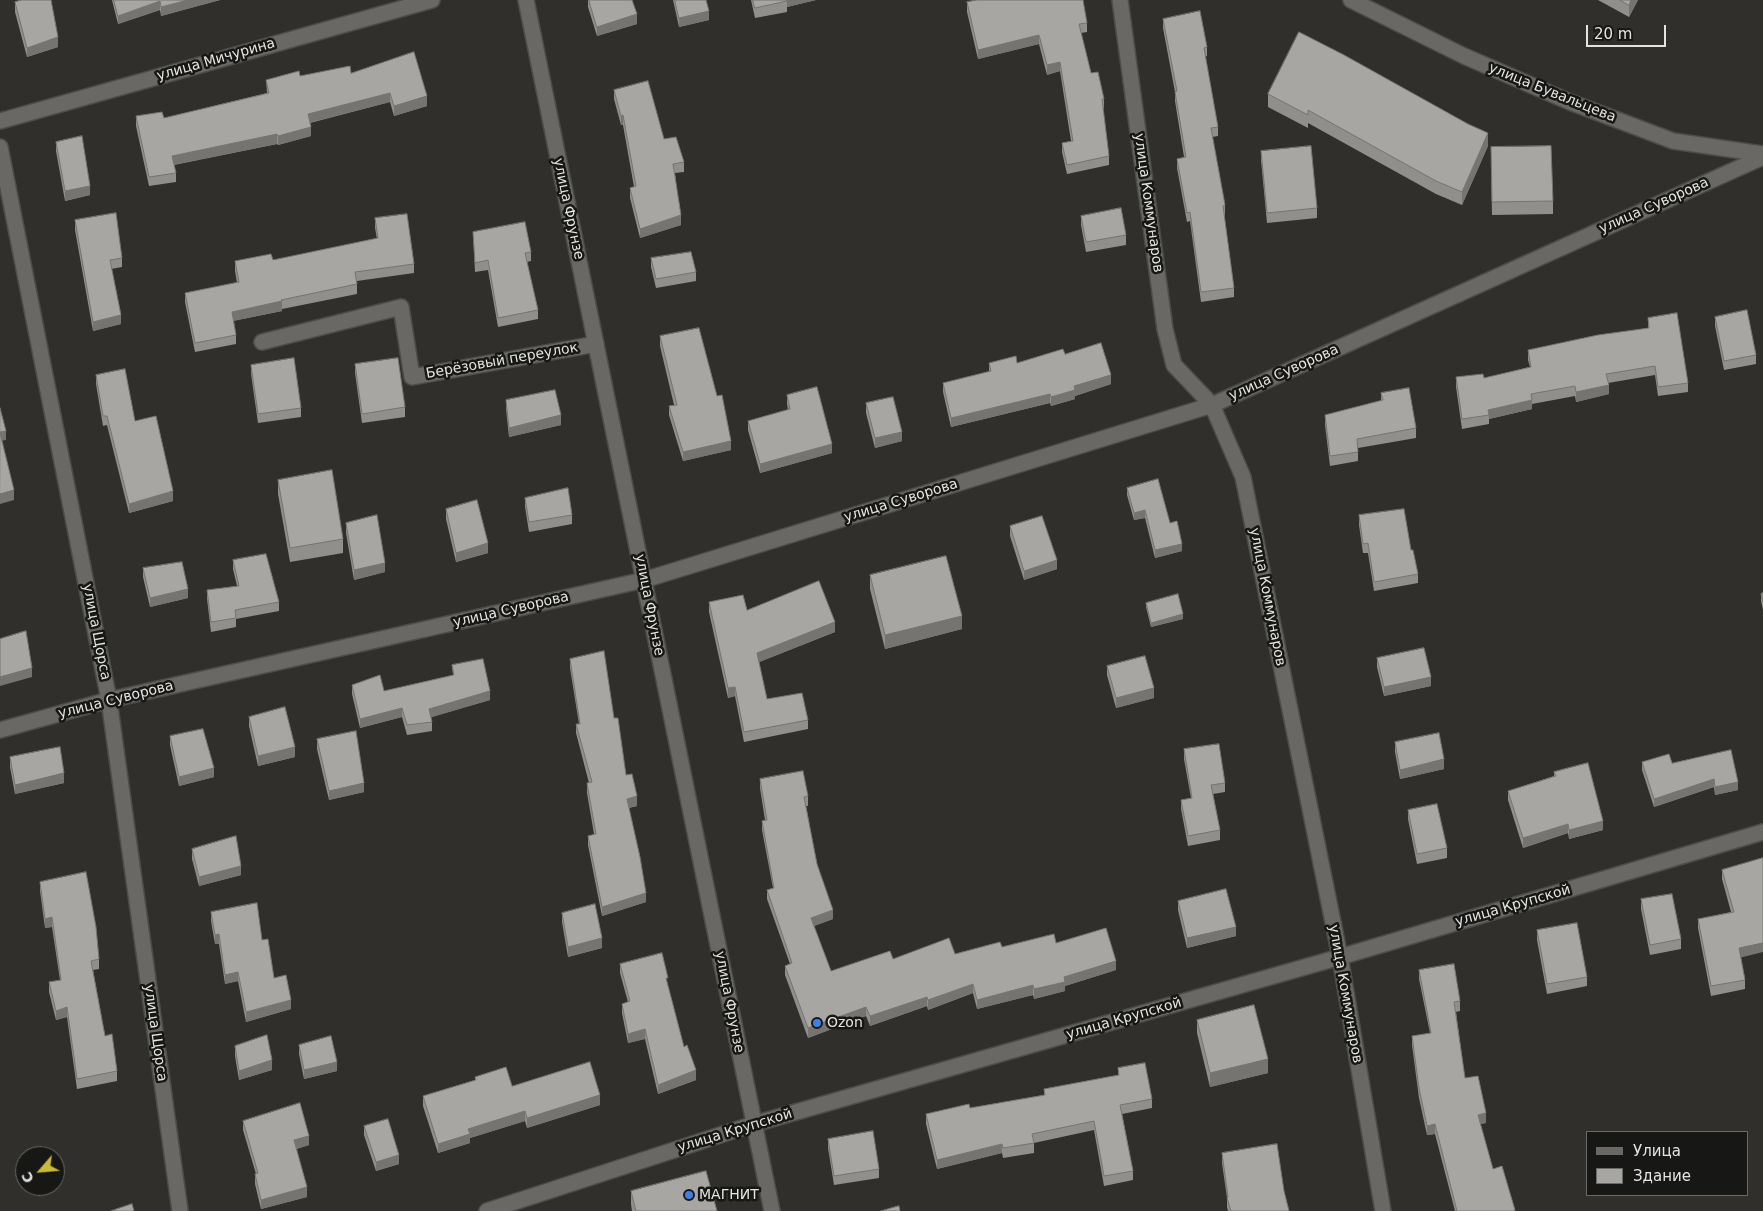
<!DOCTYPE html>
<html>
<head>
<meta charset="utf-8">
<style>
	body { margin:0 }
	#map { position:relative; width:1763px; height:1211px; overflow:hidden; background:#302f2b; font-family:"DejaVu Sans",sans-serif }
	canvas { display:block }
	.legend { position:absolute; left:1586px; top:1131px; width:162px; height:65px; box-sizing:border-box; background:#171715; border:1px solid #696967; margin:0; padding:6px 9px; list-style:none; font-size:15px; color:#e3e3e1 }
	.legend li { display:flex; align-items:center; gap:10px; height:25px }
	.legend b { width:25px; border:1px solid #696967 }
	.north { position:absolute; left:15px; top:1146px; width:50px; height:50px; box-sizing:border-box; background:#171715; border:1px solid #696967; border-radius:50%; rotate:243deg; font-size:14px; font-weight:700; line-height:20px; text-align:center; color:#e3e3e1 }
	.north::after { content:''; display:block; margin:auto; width:18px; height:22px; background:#caba3a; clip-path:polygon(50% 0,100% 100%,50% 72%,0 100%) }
	.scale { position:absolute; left:1586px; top:25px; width:80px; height:22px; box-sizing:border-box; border:2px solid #e3e3e1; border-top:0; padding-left:6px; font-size:15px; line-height:18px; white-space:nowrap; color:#e3e3e1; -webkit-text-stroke:4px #171715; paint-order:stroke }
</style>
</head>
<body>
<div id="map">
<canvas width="1763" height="1211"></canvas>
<ul class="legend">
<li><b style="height:6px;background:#696864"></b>Улица</li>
<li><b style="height:14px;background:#a8a6a2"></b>Здание</li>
</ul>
<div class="north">С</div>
<div class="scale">20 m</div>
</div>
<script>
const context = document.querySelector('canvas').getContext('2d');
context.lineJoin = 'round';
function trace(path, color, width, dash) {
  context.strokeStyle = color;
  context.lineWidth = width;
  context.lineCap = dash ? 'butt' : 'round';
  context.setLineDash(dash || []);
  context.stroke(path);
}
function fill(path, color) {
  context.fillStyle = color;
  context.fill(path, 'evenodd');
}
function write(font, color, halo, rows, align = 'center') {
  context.font = font + ' "DejaVu Sans",sans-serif';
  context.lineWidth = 5;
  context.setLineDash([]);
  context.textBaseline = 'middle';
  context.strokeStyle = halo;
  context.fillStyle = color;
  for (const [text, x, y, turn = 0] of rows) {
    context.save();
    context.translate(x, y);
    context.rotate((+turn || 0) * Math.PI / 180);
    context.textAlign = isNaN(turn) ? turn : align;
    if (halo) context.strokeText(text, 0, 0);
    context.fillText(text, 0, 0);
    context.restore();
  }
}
const minor = new Path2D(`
	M1120,0l45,329 9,36 38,40 31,72 97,480 43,254
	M0,121l432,-121
	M0,147l109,553 71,511
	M262,342l139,-35 11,70 184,-33
	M0,730l109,-30 535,-120 568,-175 551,-248
	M487,1211l267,-87 586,-167 423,-125`);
const secondary = new Path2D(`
	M526,0l246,1211
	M1351,0l113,56 106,46 103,39 90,13`);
const wall = new Path2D(`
	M112,0h108l-59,16 -1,-6 -42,14z
	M588,0h44l5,24 -40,12 -9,-29z
	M673,0h33l3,20 -30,7z
	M751,0h65l-29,7v5l-32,6z
	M1598,0h40l-9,17z
	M15,2l43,45 -31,10 -12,-45z
	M967,2l120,21v9l-6,1 10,40 13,26v9h-1l6,48v9l-42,9 -5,-22v-9l9,-2 -11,-70 -13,4 -8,-31 -61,15 -11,-47z
	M1163,19l44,28v9l-2,1 13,70v9l-6,1 13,68v10h-1l10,73v9l-33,5 -11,-81 -3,1 -10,-54v-9l7,-2 -9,-56v-9l-12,-64z
	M351,73l76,33 -33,10 -4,-14 -80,21 1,13 -33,9 -1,-1 -103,21 2,8v9l-27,4 -13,-60v-10l28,2 103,-25 -1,-13 34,-4z
	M614,90l50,49 20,23v10l-9,1 6,52 -41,13 -10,-40v-10l4,-1 -11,-62h-2l-7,-26z
	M1268,94l220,52 -26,59 -26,-11 -128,-71v5l-40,-21z
	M56,142l34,53 -25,6 -9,-50z
	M1261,151l56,57v10l-50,5 -6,-63z
	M1491,161l62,40v13l-61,1z
	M1081,216l45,19v10l-40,7 -5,-27z
	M375,218l39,46v9l-57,8v13l-75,15v2l-49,10 3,14v9l-41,8 -10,-50v-9l52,-10 -2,-12v-10l38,-1 104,-21 -2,-11z
	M75,220l47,38v9l-11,2 10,55 -28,7 -18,-101z
	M473,232l58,20v9l-4,1 11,48v9l-40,8 -10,-57 -13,2z
	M651,258l45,14v9l-40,7 -5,-21z
	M1715,317l41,38v9l-32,6 -9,-44z
	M1648,318l40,65v9l-30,4 -3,-21 -47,8 1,11 -33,8 -1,-6 -43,8v5l-43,10v5l-27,5 -6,-42v-10l28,1 46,-11 -2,-7v-10l120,-22z
	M660,336l71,114 -48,11 -14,-46v-9l5,-1 -14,-59z
	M1065,354l46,30 -36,12v3l-24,7 -1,-3 -99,24 -8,-35v-9l46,-11v-9h28z
	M355,364l50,43v10l-43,6 -7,-50z
	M251,365l50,43v9l-43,6 -7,-49z
	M96,375l39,46 38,80 -44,12 -22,-88 -4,1 -7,-42z
	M1381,393l35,35v10l-58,10v13l-28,5 -5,-41v-10l56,-14z
	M787,395l45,58 -72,20 -12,-43v-9l40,-11 -1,-6z
	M506,400l55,25 -52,12 -3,-28z
	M866,403l36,38 -27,7 -9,-35z
	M278,480l65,59v14l-53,9 -12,-68z
	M1127,488l55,63 -27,7 -10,-40 -11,2 -7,-25z
	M525,498l47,17v9l-43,8 -4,-25z
	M446,509l42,44 -32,9 -10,-43z
	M1359,515l52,35 7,24v9l-44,8 -6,-38h-5l-4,-28z
	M346,523l39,49 -31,8 -8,-47z
	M1010,526l47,43 -33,11 -14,-44z
	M233,560l46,42v9l-43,8v8l-25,5 -4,-33v-9l30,-4 -4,-17z
	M143,568l45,30 -38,9 -7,-30z
	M870,575l92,54 -77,20 -15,-60z
	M1763,593v17l-2,-9v-7z
	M709,602l38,8 88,22 -76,30 8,37 41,21v9l-64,13 -9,-46 -7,2 -19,-86z
	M1146,603l37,16 -32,8 -5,-20z
	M1377,658l54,28 -47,10 -7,-29z
	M570,659l44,59 12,57 11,31 -8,2 17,94 -44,14 -14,-71v-9l6,-2 -7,-41v-10h2l-13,-50v-9h3l-9,-56z
	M452,665l38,35 -59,17 1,5v9l-25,4 -5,-18 -42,11 -8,-34v-9l32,6 69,-16z
	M1107,666l47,32 -38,10 -9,-33z
	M249,717l46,40 -37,9 -9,-40z
	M170,736l44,41 -35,9 -9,-41z
	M317,739l47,53 -35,8 -12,-51z
	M1395,742l49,27 -44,10 -5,-27z
	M1184,749l41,34v9l-12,2 7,36v10l-32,6 -7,-37v-9l10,-2 -7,-39z
	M10,757l54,26 -49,11 -5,-27z
	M1642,762l30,1 66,27 -23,5 -1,-8 -60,20 -12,-37z
	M1554,772l49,58 -34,9 -1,-6 -45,15 -15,-48v-9l46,-15z
	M760,779l48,17v10h-2l11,58 16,55 -19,7 17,45 62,-12 62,-5 47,-7 54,-4 60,27 -51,16v5l-31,8 -1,-4 -56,14 -4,-16 -45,17 -1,-4 -57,20 -4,-10 -58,22 -23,-63v-9l5,-2 -23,-65v-9l6,-2 -11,-58v-9l3,-1 -5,-32z
	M1408,810l39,38v10l-30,6 -9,-45z
	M192,849l49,26 -42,11 -7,-27z
	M1763,858l-22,99 4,23v9l-34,7 -13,-68v-9l33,-7 -9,-33v-9z
	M40,882l59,77v10l-6,1 12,66 12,35v10l-40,8 -10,-72 -11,3 -7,-28v-10l11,-2 -8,-53 -7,1 -5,-37z
	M1641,899l40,40v10l-31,6 -9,-46z
	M1178,901l58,35 -49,12 -9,-38z
	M211,912l51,28 12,38 17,31 -45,13 -8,-41 -13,3 -6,-40h-4l-4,-23z
	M562,913l40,35 -34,9 -6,-35z
	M1537,930l50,47v9l-40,8 -10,-54z
	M620,964l48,22 16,61 12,33 -38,14 -13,-55 -17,4 -6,-30v-9l6,-2 -8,-29z
	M1419,970l41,31v10l-4,1 9,66 21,45 -6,1 13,45 22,42h-60l-20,-77 -8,1 -8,-37 -7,-53v-9l18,-3 -11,-54z
	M1197,1020l71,53 -58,14 -13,-54z
	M299,1045l38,26 -33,8 -5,-25z
	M235,1046l37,24 -33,10 -4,-24z
	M1118,1068l34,31v9l-30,6 11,57v9l-29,6 -10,-56 -60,13v10l-31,5 -1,-5 -65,16 -11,-45v-10l44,-6 74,-13v-6l74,-14z
	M475,1077l37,9 88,19 -73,23 -2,-7 -55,17v5l-32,10 -15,-47v-10l52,-16z
	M243,1121l66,24 -13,4 11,48 -46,12 -6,-25v-10h1l-13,-44z
	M364,1126l35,38 -23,7 -12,-36z
	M828,1139l51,30v9l-45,7 -6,-37z
	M1222,1153l62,38 5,20h-61l-1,-4v-9l-5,-35z
	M631,1191l86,20h-85l-1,-7z`);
const shadedWall = new Path2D(`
	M188,0h32l-59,16v-9z
	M786,0h30l-29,7v-6z
	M1631,0h7l-9,17v-12z
	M160,1v9l-42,14v-8z
	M709,11v9l-30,7v-9z
	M637,14v10l-40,12v-9z
	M1039,35v9l-61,15v-9z
	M58,37v10l-31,10v-9z
	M1060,62v9l-13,4v-10z
	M390,93v9l-82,21v-9z
	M427,96v10l-33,10v-10z
	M623,115v10h-2v-9z
	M311,127v9l-33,9v-9z
	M1488,133v13l-26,59v-13z
	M277,134v10l-105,21v-9z
	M90,186v9l-25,6v-10z
	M681,215v10l-41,13v-9z
	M282,301v10l-50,10v-9z
	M121,315v9l-28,7v-9z
	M1111,375v9l-36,12v3l-24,7v-9l23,-11z
	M1609,385v9l-33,8v-10z
	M1050,394v9l-99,24v-9z
	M1532,400v9l-43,10 -1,-9z
	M561,415v10l-52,12v-9z
	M6,431v9l-6,1v-9z
	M902,432v9l-27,7v-10z
	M731,441v9l-48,11v-9z
	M832,444v9l-72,20v-9z
	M14,490v10l-14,4v-10z
	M173,491v10l-44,12v-9z
	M1145,510v8l-11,2v-7z
	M488,543v10l-32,9v-9z
	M1182,544v7l-27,7v-8z
	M1057,560v9l-33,11v-9z
	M385,563v9l-31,8v-10z
	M188,589v9l-38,9v-9z
	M1183,614v5l-32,8v-4z
	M962,616v13l-77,20v-14z
	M835,622v10l-78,31v-10z
	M32,668v9l-32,9v-9z
	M1431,677v9l-47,10v-9z
	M735,687v9l-7,2v-10z
	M1154,688v10l-38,10v-10z
	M490,691v9l-61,18v-9z
	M402,708v9l-42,11v-9z
	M295,747v10l-37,9v-10z
	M1444,759v10l-44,10v-9z
	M214,768v9l-35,9v-9z
	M64,773v10l-49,11v-9z
	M1714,779v8l-60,20v-8z
	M1738,782v8l-23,5v-8z
	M364,783v9l-35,8v-9z
	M637,796v10l-10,2v-9z
	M1603,821v9l-34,9v-9z
	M1568,824v9l-45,15v-10z
	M241,866v9l-42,11v-9z
	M646,893v9l-44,14v-9z
	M833,910v9l-22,8v-9z
	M52,917v10l-7,1v-9z
	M1236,927v9l-49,12v-10z
	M219,934v10h-4v-9z
	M602,938v10l-34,9v-10z
	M1763,943v9l-24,6v-10z
	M1116,961v9l-51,16v5l-31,8v-10l30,-12z
	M238,972v9l-13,3v-9z
	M973,984v9l-45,17v-10z
	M1033,985v10l-56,14v-9z
	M927,997v9l-57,20v-10z
	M291,1000v9l-45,13v-10z
	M67,1007v10l-11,3v-9z
	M866,1007v9l-58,22v-10z
	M645,1029v10l-17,4v-9z
	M1268,1059v14l-58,14v-14z
	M272,1060v10l-33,10v-9z
	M337,1062v9l-33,8v-9z
	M696,1070v10l-38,14v-9z
	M600,1095v10l-73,23v-10z
	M525,1111v10l-55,17v5l-32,10v-9l30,-15z
	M1486,1113v10l-8,1v-9z
	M1435,1124v10l-8,1v-9z
	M309,1136v9l-15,5v-10z
	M1002,1144v9l-65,16v-9z
	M399,1155v9l-23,7v-9z
	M307,1187v10l-46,12v-9z`);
const building = new Path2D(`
	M22,0h29l7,37 -31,11 -12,-46z
	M114,0h74l-27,7 -1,-6 -42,15z
	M589,0h43l5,14 -40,13z
	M675,0h31l3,11 -30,7z
	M753,0h33l1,1 -32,7z
	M977,0h106l4,23 -8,1 12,49 7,-1 6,27h-2l7,57 -42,9 -5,-22 11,-2 -13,-79 -13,3 -8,-30 -61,15 -11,-48z
	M1620,0h11l-2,5z
	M1200,11l7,36 -3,1 14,79 -7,1 14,77 -2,1 11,82 -33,4 -11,-80 -3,1 -10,-54 9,-2 -11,-65 2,-1 -14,-72z
	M1299,32l45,23 124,69 20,9 -26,59 -26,-11 -128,-71v5l-40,-21z
	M414,52l13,44 -33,10 -4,-13 -82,21 3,13 -33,9 -1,-2 -105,22 4,17 -27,4 -13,-61 26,-4 2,6 105,-25 -3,-13 33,-9 1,5 50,-10 1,7z
	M648,81l16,58 12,-2 8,25 -11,2 8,51 -41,14 -10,-41 6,-2 -13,-71 -2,1 -7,-26z
	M82,136l8,50 -25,5 -9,-49z
	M1311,146l6,62 -50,5 -6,-62z
	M1551,146l2,55 -61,1 -1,-55z
	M1121,208l5,27 -40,7 -5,-26z
	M116,213l6,45 -12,2 11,55 -28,7 -18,-102z
	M407,214l7,50 -59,8 2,12 -76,16 1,1 -50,11 4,23 -41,8 -10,-50 54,-11 -4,-21 36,-7 2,6 105,-22 -3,-20z
	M525,222l6,30 -6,1 13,57 -40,8 -10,-58 -13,3 -2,-31z
	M691,252l5,20 -40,7 -5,-21z
	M1747,310l9,45 -32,6 -9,-44z
	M1677,313l11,70 -30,4 -3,-21 -49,8 3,11 -33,7 -1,-6 -44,8 1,6 -44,10 1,5 -27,4 -6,-42 27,-3 1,4 47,-11 -3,-17 70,-15 51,-7 -1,-10z
	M699,328l18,68 5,-1 9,46 -48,11 -14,-46 8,-1 -17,-69z
	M1101,343l10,32 -37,11 1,4 -24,7 -1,-3 -99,24 -8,-35 48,-12 -2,-8 27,-7 1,7 46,-14 2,5z
	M294,358l7,50 -43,6 -7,-49z
	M398,358l7,49 -43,7 -7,-50z
	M125,369l10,52 21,-5 17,75 -44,13 -22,-88h-4l-7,-41z
	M817,387l15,57 -72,20 -12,-43 42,-12 -3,-14z
	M1409,388l7,40 -59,11 1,13 -28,4 -5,-41 58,-15 -2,-7z
	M555,390l6,25 -52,13 -3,-28z
	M893,397l9,35 -27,6 -9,-35z
	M0,408l6,23 -6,1z
	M0,433l14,57 -14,4z
	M332,470l11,69 -53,9 -12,-68z
	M1158,479l12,44 7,-2 5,23 -27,6 -10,-40 -11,3 -7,-25z
	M568,488l4,27 -43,7 -4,-24z
	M477,500l11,43 -32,10 -10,-44z
	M1404,509l7,41h2l5,24 -44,8 -6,-39 -5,1 -4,-29z
	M377,515l8,48 -31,7 -8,-47z
	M1042,516l15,44 -33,11 -14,-45z
	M266,554l13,48 -44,8 1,8 -25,4 -4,-32 32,-4 -6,-26z
	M946,556l16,60 -77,19 -15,-60z
	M182,562l6,27 -38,9 -7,-30z
	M819,581l16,41 -78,31 10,46 35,-6 6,27 -64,12 -9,-45 -7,1 -19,-86 34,-7 4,15z
	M1763,593v9l-2,-8z
	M1178,594l5,20 -32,9 -5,-20z
	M26,631l6,37 -32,9v-38z
	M1424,648l7,29 -47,10 -7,-29z
	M604,651l10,67h4l8,57 6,-1 5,22 -10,3 13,58 6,36 -44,14 -14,-71 8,-2 -9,-51 5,-1 -16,-58h4l-10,-65z
	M1145,656l9,32 -38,10 -9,-32z
	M483,659l7,32 -61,18 3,13 -25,3 -5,-17 -42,11 -8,-34 28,-10 4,16 70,-16 -2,-10z
	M285,707l10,40 -37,9 -9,-39z
	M203,729l11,39 -35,9 -9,-41z
	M356,731l8,52 -35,8 -12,-52z
	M1439,733l5,26 -44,11 -5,-28z
	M1219,744l6,39 -14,2 9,45 -32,6 -7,-36 11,-2 -8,-49z
	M60,747l4,26 -49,12 -5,-28z
	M1731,750l7,32 -23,5 -1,-8 -60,20 -12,-37 27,-8 3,9z
	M1588,763l15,58 -34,9 -1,-6 -45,14 -15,-47 48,-15 -2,-4z
	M803,771l5,25 -4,1 13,67 16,46 -22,8 20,53 59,-20 3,8 56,-21 6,16 45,-12 2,5 52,-13 2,9 50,-15 10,33 -52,16 1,5 -31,7 -1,-4 -56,15 -4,-16 -45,16 -1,-3 -57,19 -4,-9 -58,21 -23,-62 7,-3 -25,-73 7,-2 -12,-67 5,-1 -7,-41z
	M1437,804l10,44 -30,6 -9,-44z
	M236,836l5,30 -42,11 -7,-28z
	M1763,858v85l-24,5 6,32 -34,6 -13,-67 36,-7 -12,-42z
	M86,872l10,55 3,32 -8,2 14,75 7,-2 5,37 -40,8 -10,-72 -11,4 -7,-29 12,-2 -9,-63 -7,2 -5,-37z
	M1226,889l10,38 -49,11 -9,-37z
	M1672,894l9,45 -31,6 -9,-46z
	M257,903l5,37 6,-1 6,39 12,-3 5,25 -45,12 -8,-40 -13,3 -6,-41 -4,1 -4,-23z
	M595,904l7,34 -34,9 -6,-34z
	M1577,923l10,54 -40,7 -10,-54z
	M662,953l6,25h-2l18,69 3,-2 9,25 -38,15 -13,-56 -17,5 -6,-30 8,-3 -10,-37z
	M1454,964l6,37 -6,1 11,76 13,-2 8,37 -8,2 15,54 9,-3 13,44 -2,1h-56l-22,-87 -8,2 -8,-38 -7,-52 19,-3 -12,-63z
	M1254,1005l14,54 -58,14 -13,-53z
	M267,1035l5,25 -33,11 -4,-25z
	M331,1036l6,26 -33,8 -5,-25z
	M590,1062l10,33 -73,23 -2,-7 -57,18 2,5 -32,10 -15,-48 53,-16 -1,-3 31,-10 6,19z
	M1145,1063l7,36 -32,6 13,66 -29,5 -10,-55 -62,13 2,9 -31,5 -1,-4 -65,16 -11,-46 43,-10 1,4 75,-13 -1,-6 75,-14 -1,-7z
	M300,1103l9,33 -15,4 13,47 -46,13 -6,-26 3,-1 -15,-52z
	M388,1119l11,36 -23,7 -12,-36z
	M873,1131l6,38 -45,7 -6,-37z
	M1277,1144l7,47 5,20h-58l-4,-13 1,-1 -6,-44z
	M706,1171l11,40h-81l-5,-20z
	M132,1204l2,7h-23z
	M899,1206l1,5h-19z`);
const markers = [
	[817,1023,5,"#3f7fe0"],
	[689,1195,5,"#3f7fe0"]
];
const streetNames = [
	["улица Мичурина",216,60,-16],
	["улица Бувальцева",1552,93,22],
	["улица Коммунаров",1148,203,82],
	["улица Суворова",1654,206,-24],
	["улица Фрунзе",568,209,78],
	["Берёзовый переулок",502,361,-10],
	["улица Суворова",1284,373,-24],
	["улица Суворова",901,501,-17],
	["улица Коммунаров",1267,597,79],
	["улица Фрунзе",649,605,79],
	["улица Суворова",511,610,-13],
	["улица Щорса",96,632,79],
	["улица Суворова",116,700,-14],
	["улица Крупской",1513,906,-16],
	["улица Коммунаров",1345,994,80],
	["улица Фрунзе",729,1002,79],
	["улица Крупской",1124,1019,-16],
	["улица Щорса",155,1033,82],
	["улица Крупской",735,1131,-17]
];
const poiNames = [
	["Ozon",827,1023],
	["МАГНИТ",699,1195]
];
trace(minor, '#4d4c49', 18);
trace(secondary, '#4d4c49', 18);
trace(minor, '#696864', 15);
trace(secondary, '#696864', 15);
fill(wall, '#908f8b');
fill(shadedWall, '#767471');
fill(building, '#a8a6a2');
trace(building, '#767471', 1);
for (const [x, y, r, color] of markers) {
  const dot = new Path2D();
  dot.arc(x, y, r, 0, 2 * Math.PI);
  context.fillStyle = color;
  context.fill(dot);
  trace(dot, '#171715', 2);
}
write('14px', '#e3e3e1', '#171715', streetNames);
write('14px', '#e3e3e1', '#171715', poiNames, 'left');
</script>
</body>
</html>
